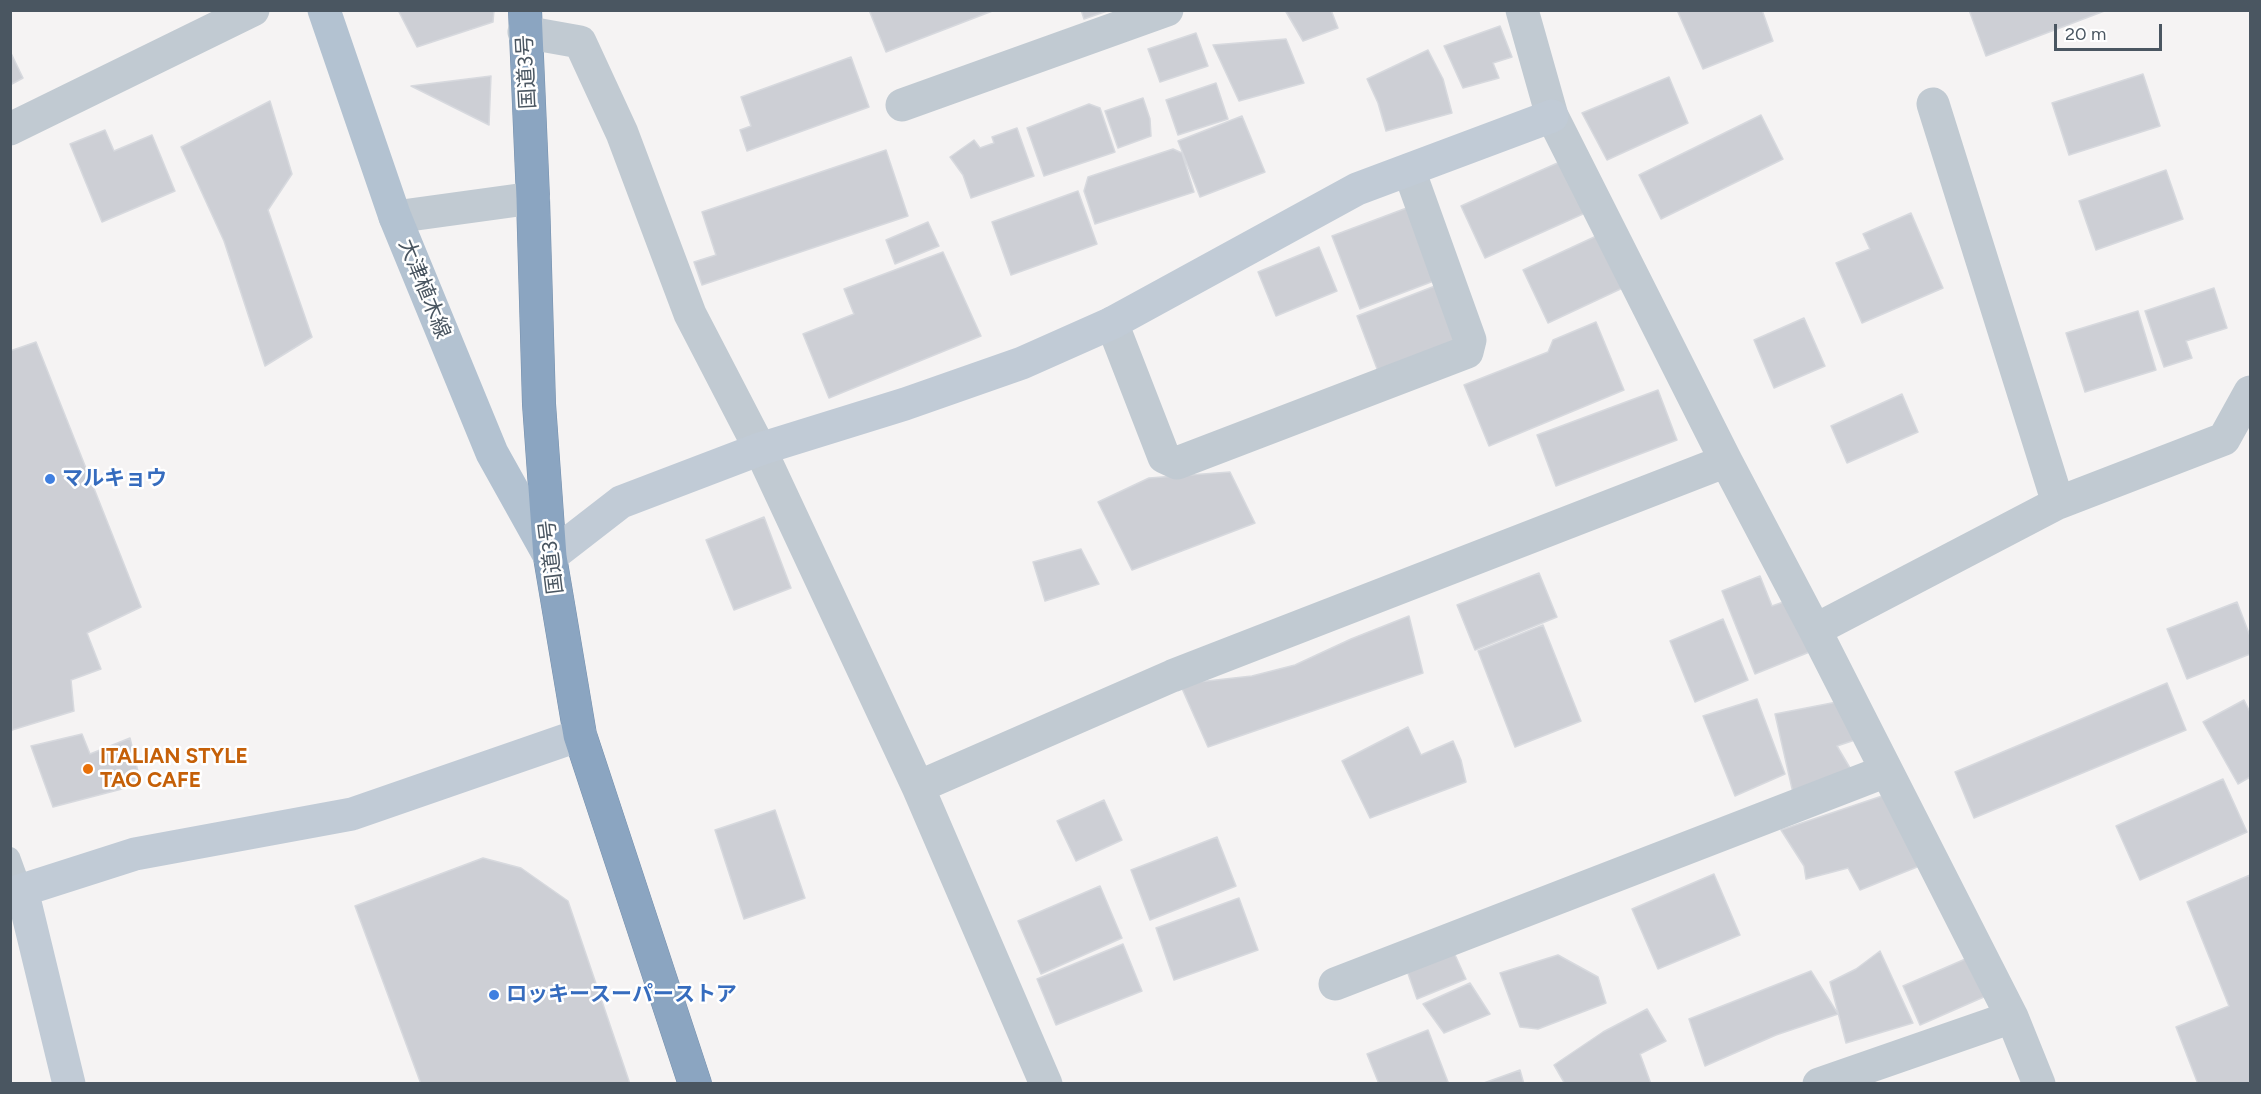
<!DOCTYPE html>
<html>
<head>
<meta charset="utf-8">
<style>
	body { margin:0 }
	#map { position:relative; width:2261px; height:1094px; overflow:hidden; background:#f5f3f3; font-family:Figtree,sans-serif }
	canvas { display:block }
	.frame { position:absolute; inset:0; border:12px solid #4a5661; pointer-events:none }
	.scale { position:absolute; left:2054px; top:24px; width:108px; height:27px; box-sizing:border-box; border:3px solid #4a5661; border-top:0; padding-left:8px; font-size:18px; line-height:21px; white-space:nowrap; color:#4a5661; -webkit-text-stroke:4px #fff; paint-order:stroke }
</style>
</head>
<body>
<div id="map">
<canvas width="2261" height="1094"></canvas>
<div class="frame"></div>
<div class="scale">20 m</div>
</div>
<script>
const context = document.querySelector('canvas').getContext('2d');
context.lineJoin = 'round';
function fill(path, color) {
  context.fillStyle = color;
  context.fill(path, 'evenodd');
}
function trace(path, color, width, dash) {
  context.strokeStyle = color;
  context.lineWidth = width;
  context.lineCap = dash ? 'butt' : 'round';
  context.setLineDash(dash || []);
  context.stroke(path);
}
function write(font, color, halo, rows, align = 'center') {
  context.font = font + ' Figtree,"Noto Sans JP",sans-serif';
  context.lineWidth = 5;
  context.setLineDash([]);
  context.textBaseline = 'middle';
  context.strokeStyle = halo;
  context.fillStyle = color;
  for (const [text, x, y, turn = 0] of rows) {
    context.save();
    context.translate(x, y);
    context.rotate((+turn || 0) * Math.PI / 180);
    context.textAlign = isNaN(turn) ? turn : align;
    if (halo) context.strokeText(text, 0, 0);
    context.fillText(text, 0, 0);
    context.restore();
  }
}
const building = new Path2D(`
	M398,10h96l-1,12 -76,25z
	M869,10h126l-109,42z
	M1081,10h29l-26,9z
	M1285,10h46l7,18 -35,13z
	M1677,10h85l11,31 -70,28z
	M1969,10h138l-121,46z
	M1500,26l12,31 -19,6 6,15 -36,10 -19,-42z
	M1196,33l12,33 -48,16 -12,-33z
	M1286,39l18,44 -65,18 -26,-56z
	M1428,50l15,29 9,34 -66,18 -8,-28 -11,-24z
	M10,51l13,27 -13,7z
	M851,57l18,50 -122,44 -7,-21 11,-4 -10,-29z
	M2143,74l17,52 -91,29 -17,-52z
	M491,76l-2,49 -78,-39z
	M1669,77l19,46 -81,37 -25,-47z
	M1216,83l12,36 -50,16 -12,-35z
	M1143,98l7,21 1,17 -33,12 -13,-37z
	M270,101l22,73 -24,36 44,127 -47,29 -41,-125 -43,-94z
	M1089,104l11,4 15,44 -71,24 -17,-48z
	M1761,115l22,44 -122,60 -22,-44z
	M1242,116l23,56 -65,25 -22,-56z
	M1017,128l17,48 -63,22 -8,-23 -13,-18 24,-17 6,8 14,-5 -2,-6z
	M105,130l9,21 38,-16 23,56 -73,31 -32,-78z
	M1173,149l9,4 12,39 -99,32 -11,-33 4,-14z
	M886,150l22,66 -206,69 -8,-23 22,-7 -14,-43z
	M1571,157l23,52 -109,49 -24,-52z
	M2166,170l17,49 -87,31 -17,-49z
	M1078,191l19,53 -86,31 -19,-53z
	M1412,206l27,73 -79,30 -28,-73z
	M1911,213l32,75 -81,35 -26,-60 34,-14 -7,-15z
	M928,222l11,24 -44,18 -9,-24z
	M1605,232l24,53 -81,38 -25,-53z
	M1319,247l18,44 -61,25 -18,-44z
	M943,252l38,84 -152,62 -26,-64 51,-20 -10,-25z
	M1435,286l22,58 -78,30 -22,-58z
	M2214,288l13,40 -41,13 6,17 -28,9 -19,-56z
	M2138,311l18,59 -71,22 -19,-59z
	M1804,318l21,48 -51,22 -20,-48z
	M1596,322l28,68 -135,56 -25,-61 84,-33 5,-12z
	M36,342l105,265 -54,26 14,36 -30,11 3,31 -62,19 -2,-379z
	M1658,390l19,50 -121,46 -19,-51z
	M1902,394l16,38 -71,31 -16,-37z
	M1230,472l25,51 -123,47 -34,-68 51,-24z
	M764,517l27,71 -57,22 -28,-70z
	M1081,549l18,35 -54,17 -12,-39z
	M1539,573l18,44 -82,33 -18,-45z
	M1760,576l12,30 20,-7 20,52 -57,23 -33,-83z
	M2237,602l13,34v18l-63,25 -20,-50z
	M1409,616l14,57 -215,74 -28,-63 72,-8 43,-11 56,-26z
	M1723,619l25,61 -53,22 -25,-61z
	M1543,625l38,96 -66,26 -37,-96z
	M2167,683l19,47 -212,88 -19,-46z
	M1757,699l28,75 -50,22 -32,-80z
	M2244,700l6,12v65l-12,7 -35,-62z
	M1842,701l19,37 -24,8 16,27 -60,20 -18,-79z
	M1408,727l13,28 32,-14 8,19 5,22 -96,36 -28,-57z
	M82,734l8,20 40,-16 11,46 -88,23 -22,-61z
	M2223,779l24,53 -107,48 -24,-54z
	M1888,794l34,71 -62,25 -12,-22 -42,11 -2,-13 -23,-36z
	M1104,800l18,40 -46,21 -19,-40z
	M775,810l30,88 -61,21 -29,-89z
	M1217,837l19,49 -86,34 -19,-50z
	M483,858l38,10 47,33 62,183h-209l-66,-178z
	M1714,874l26,61 -82,34 -26,-60z
	M2250,875v209h-52l-22,-57 53,-21 -42,-104z
	M1100,886l22,52 -81,36 -23,-53z
	M1239,898l19,52 -84,30 -18,-52z
	M1123,944l19,47 -86,34 -19,-46z
	M1451,946l15,33 -49,20 -12,-34z
	M1880,951l33,72 -67,20 -16,-61 26,-13z
	M1558,955l40,22 8,26 -68,26 -18,-2 -20,-54z
	M1970,957l16,39 -66,29 -17,-39z
	M1811,971l27,43 -62,21 -71,31 -16,-47z
	M1470,983l20,31 -46,19 -21,-29z
	M1647,1009l19,32 -26,13 11,30h-86l-11,-19 49,-33z
	M1428,1030l20,52 -4,2h-65l-12,-30z
	M1520,1070l4,14h-43z`);
const lane = new Path2D(`
	M10,857l12,33`);
const street = new Path2D(`
	M1522,10l30,106 174,345 89,169 197,387 27,67
	M524,32l56,10 42,91 68,181 70,135 158,338 128,297
	M1933,104l125,399
	M902,105l265,-95
	M10,129l243,-119
	M395,217l138,-19
	M1112,323l52,134 13,6 290,-111 3,-12 -61,-170
	M1815,630l243,-127 166,-64 26,-47
	M918,787l254,-111 554,-215
	M1335,984l551,-213
	M1819,1084l193,-67`);
const secondary = new Path2D(`
	M550,557l71,-55 139,-53 145,-45 117,-41 90,-40 245,-134 195,-73
	M22,890l47,194
	M10,894l125,-40 217,-40 228,-79`);
const primary = new Path2D(`
	M324,10l71,207 97,236 58,104`);
const highway = new Path2D(`
	M525,10l8,188 6,206 11,153 30,178 115,349`);
const markers = [
	[50,479,6,"#3f7fe0"],
	[88,769,6,"#e8710a"],
	[494,995,6,"#3f7fe0"]
];
const streetNames = [
	["国道3号",527,72,-93],
	["大津植木線",424,289,68],
	["国道3号",552,557,-97]
];
const shopNames = [
	["マルキョウ",62,479],
	["ロッキースーパーストア",506,995]
];
const foodNames = [
	["ITALIAN STYLE",100,757],
	["TAO CAFE",100,781]
];
fill(building, '#cdcfd5');
trace(building, '#d7d9de', 1.5);
trace(highway, '#7690ad', 34);
trace(lane, '#c1cad2', 20);
trace(street, '#c1cad2', 33);
trace(secondary, '#c1cbd6', 33);
trace(primary, '#b3c2d1', 33);
trace(highway, '#8ba5c1', 33);
for (const [x, y, r, color] of markers) {
  const dot = new Path2D();
  dot.arc(x, y, r, 0, 2 * Math.PI);
  context.fillStyle = color;
  context.fill(dot);
  trace(dot, '#fff', 2);
}
write('21px', '#4a5661', '#fff', streetNames);
write('bold 21px', '#366cbe', '#fff', shopNames, 'left');
write('bold 21px', '#c56008', '#fff', foodNames, 'left');
</script>
</body>
</html>
